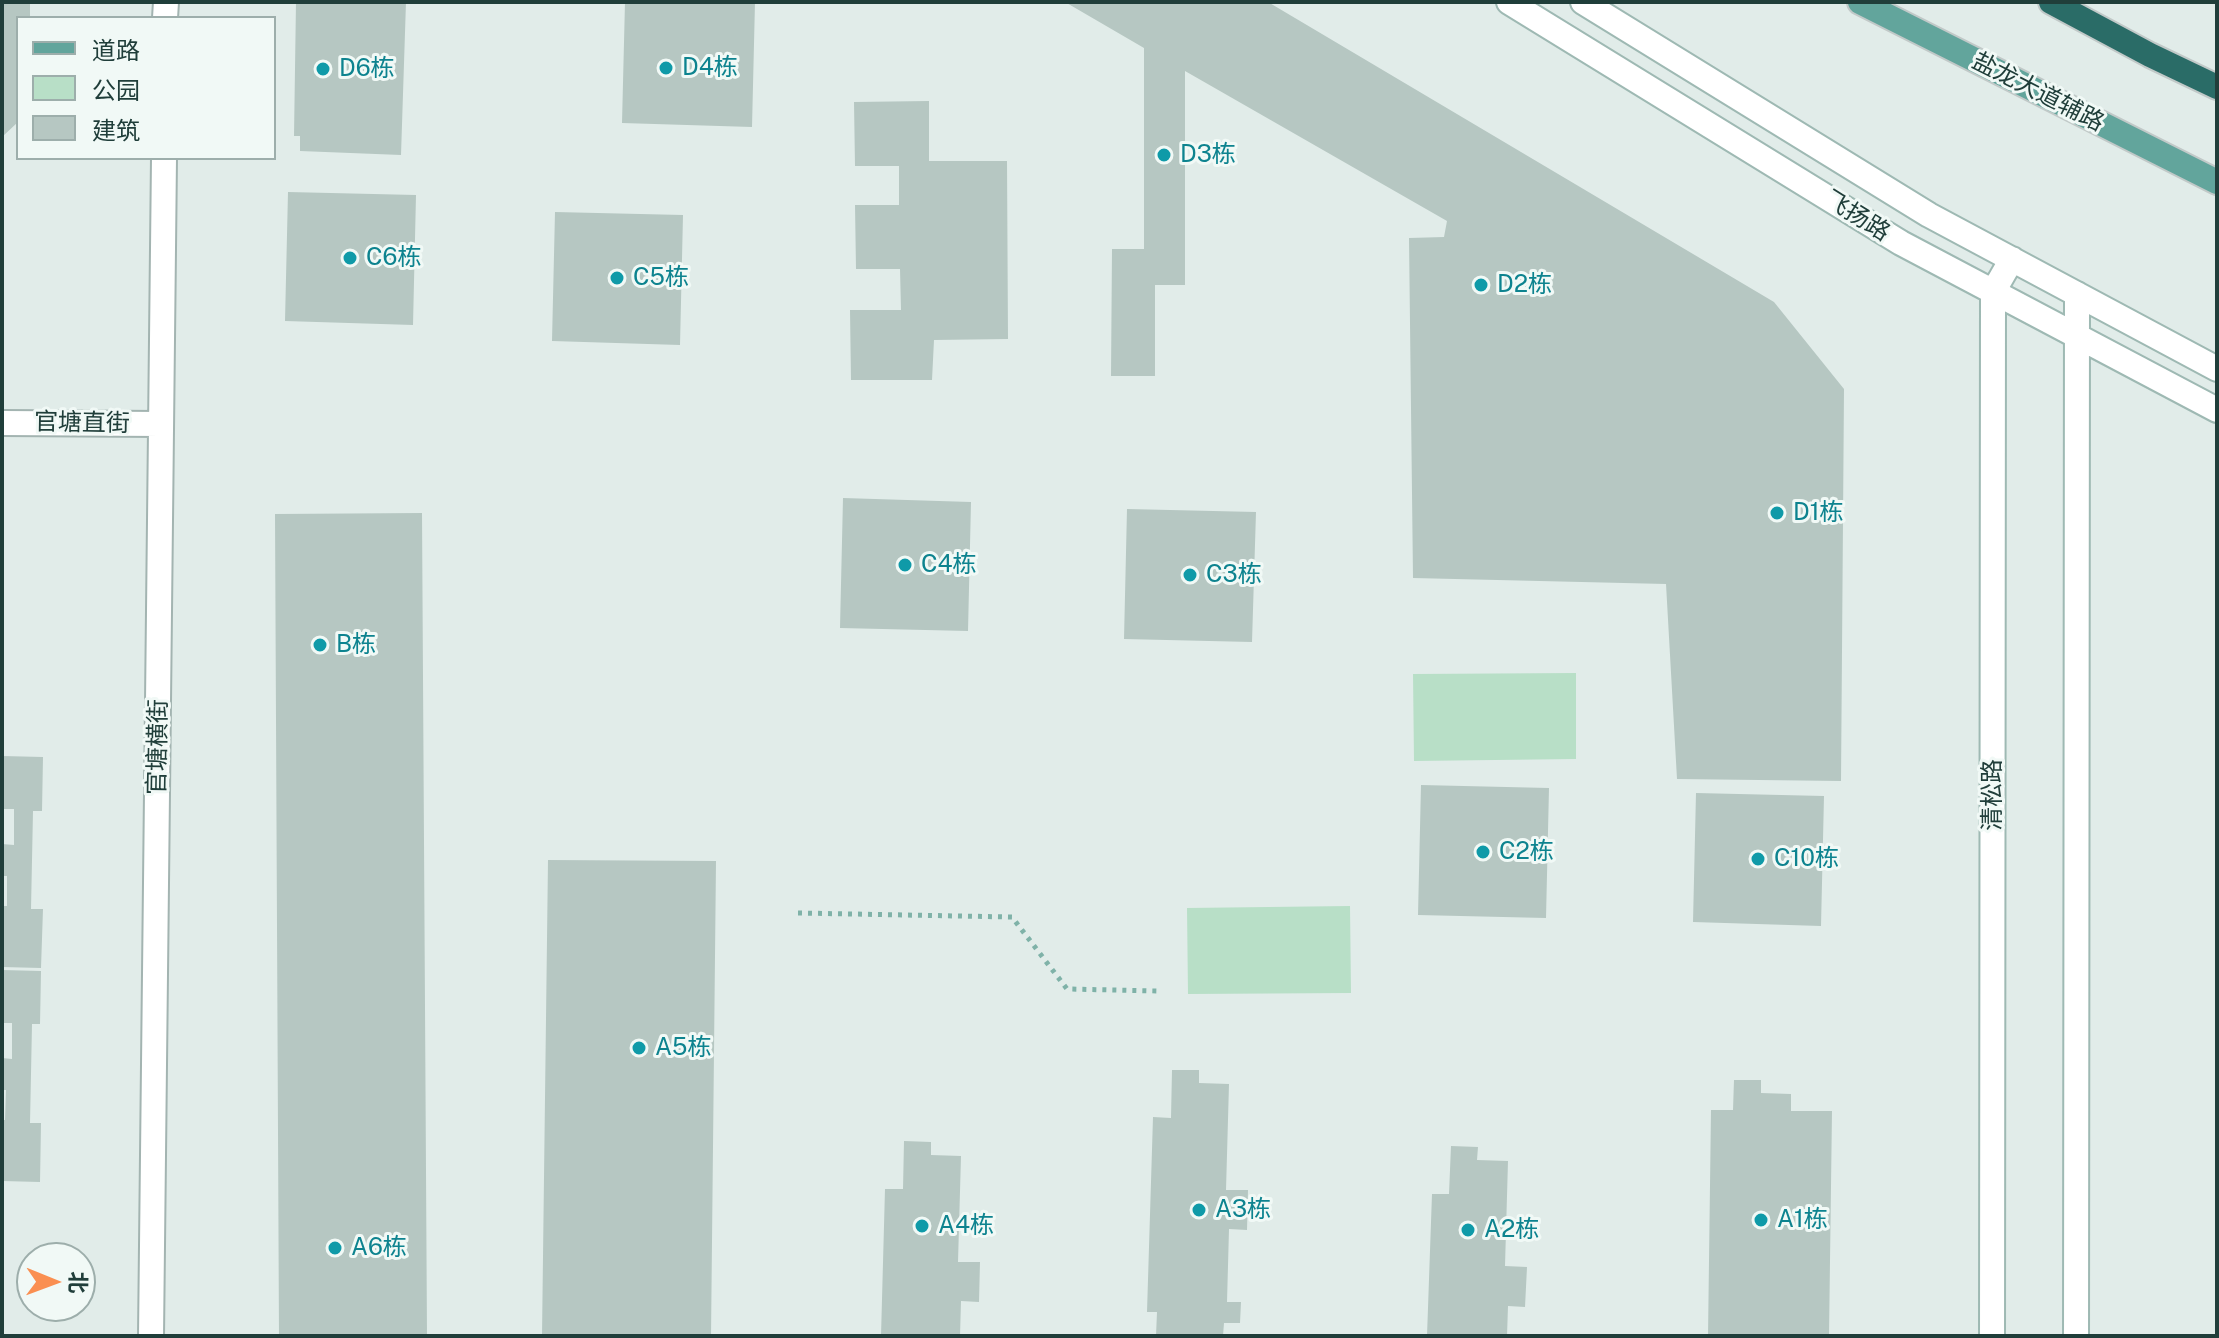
<!DOCTYPE html>
<html>
<head>
<meta charset="utf-8">
<style>
	body { margin:0 }
	#map { position:relative; width:2219px; height:1338px; overflow:hidden; background:#e1ece9; font-family:"Public Sans","Noto Sans SC",sans-serif }
	canvas { display:block }
	.frame { position:absolute; inset:0; border:4px solid #203e3a; pointer-events:none }
	.legend { position:absolute; left:16px; top:16px; width:260px; height:144px; box-sizing:border-box; background:#f1f9f6; border:2px solid #9daeab; margin:0; padding:10px 14px; list-style:none; font-size:24px; color:#203e3a }
	.legend li { display:flex; align-items:center; gap:16px; height:40px }
	.legend b { width:40px; border:2px solid #9daeab }
	.north { position:absolute; left:16px; top:1242px; width:80px; height:80px; box-sizing:border-box; background:#f1f9f6; border:2px solid #9daeab; border-radius:50%; rotate:91deg; font-size:22px; font-weight:700; line-height:32px; text-align:center; color:#203e3a }
	.north::after { content:''; display:block; margin:auto; width:28px; height:36px; background:#fa8f51; clip-path:polygon(50% 0,100% 100%,50% 72%,0 100%) }
</style>
</head>
<body>
<div id="map">
<canvas width="2219" height="1338"></canvas>
<div class="frame"></div>
<ul class="legend">
<li><b style="height:10px;background:#62a59c"></b>道路</li>
<li><b style="height:22px;background:#b8dfc7"></b>公园</li>
<li><b style="height:22px;background:#b6c7c2"></b>建筑</li>
</ul>
<div class="north">北</div>
</div>
<script>
const context = document.querySelector('canvas').getContext('2d');
context.lineJoin = 'round';
function fill(path, color) {
  context.fillStyle = color;
  context.fill(path, 'evenodd');
}
function trace(path, color, width, dash) {
  context.strokeStyle = color;
  context.lineWidth = width;
  context.lineCap = dash ? 'butt' : 'round';
  context.setLineDash(dash || []);
  context.stroke(path);
}
function write(font, color, halo, rows, align = 'center') {
  context.font = font + ' "Public Sans","Noto Sans SC",sans-serif';
  context.lineWidth = 6;
  context.setLineDash([]);
  context.textBaseline = 'middle';
  context.strokeStyle = halo;
  context.fillStyle = color;
  for (const [text, x, y, turn = 0] of rows) {
    context.save();
    context.translate(x, y);
    context.rotate((+turn || 0) * Math.PI / 180);
    context.textAlign = isNaN(turn) ? turn : align;
    if (halo) context.strokeText(text, 0, 0);
    context.fillText(text, 0, 0);
    context.restore();
  }
}
const green = new Path2D(`
	M1576,673v86l-162,2 -1,-87z
	M1350,906l1,87 -163,1 -1,-86z`);
const building = new Path2D(`
	M2,2h28v16h-12v104l-16,15z
	M296,2h110l-5,153 -101,-4v-15h-6z
	M625,2h130l-3,125 -130,-4z
	M1065,2h203l506,300 70,87 -3,392 -164,-2 -11,-195 -253,-6 -4,-340 35,-1 3,-16 -262,-150v214h-30v91h-44l1,-127h32v-201z
	M929,101v60h78l1,178 -74,1 -2,40h-81l-1,-70h51l-1,-41h-44l-1,-64h44v-39h-44l-1,-64z
	M288,192l128,3 -3,130 -128,-4z
	M555,212l128,3 -3,130 -128,-4z
	M843,498l128,4 -3,129 -128,-3z
	M1127,509l129,3 -4,130 -128,-3z
	M422,513l5,823h-148l-4,-822z
	M2,756l41,1 -1,54h-9l-2,98h12l-2,59 -39,-1v-61h5v-30h-5v-32l12,1v-36h-12z
	M1421,785l128,3 -3,130 -128,-3z
	M1696,793l128,3 -3,130 -128,-4z
	M548,860l168,1 -5,475h-169z
	M2,970l39,1 -1,53h-8l-2,99h11l-1,59 -38,-1v-61h3l1,-30h-4v-32l10,1v-36h-10z
	M1172,1070h27v13l30,1 -3,106h22l-1,40 -18,-1 -2,73h14l-1,21h-16l-1,13h-67l1,-24h-10l6,-195 18,1z
	M1734,1080h27v13l30,1v17h41l-3,225h-121l3,-226h22z
	M904,1141l27,1v13l30,1 -3,106h22l-1,40 -18,-1 -1,35h-79l4,-147h18z
	M1451,1146l27,1 -1,13 31,1 -3,105 22,1 -2,40 -17,-1 -1,30h-80l5,-142h17z`);
const path = new Path2D(`
	M798,913l214,4 55,72 91,2`);
const street = new Path2D(`
	M165,18l1,-16
	M2,423l159,1
	M151,1336l13,-1178`);
const secondary = new Path2D(`
	M1509,2l392,241 316,167
	M1583,2l346,213 288,154
	M1992,1336l1,-1044 19,-33
	M2076,1336l1,-1042`);
const primary = new Path2D(`
	M1860,2l357,180`);
const highway = new Path2D(`
	M2051,2l99,53 67,32`);
const markers = [
	[666,68,8,"#0f9aa8"],
	[323,69,8,"#0f9aa8"],
	[1164,155,8,"#0f9aa8"],
	[350,258,8,"#0f9aa8"],
	[617,278,8,"#0f9aa8"],
	[1481,285,8,"#0f9aa8"],
	[1777,513,8,"#0f9aa8"],
	[905,565,8,"#0f9aa8"],
	[1190,575,8,"#0f9aa8"],
	[320,645,8,"#0f9aa8"],
	[1483,852,8,"#0f9aa8"],
	[1758,859,8,"#0f9aa8"],
	[639,1048,8,"#0f9aa8"],
	[1199,1210,8,"#0f9aa8"],
	[1761,1220,8,"#0f9aa8"],
	[922,1226,8,"#0f9aa8"],
	[1468,1230,8,"#0f9aa8"],
	[335,1248,8,"#0f9aa8"]
];
const cultureNames = [
	["D4栋",682,68],
	["D6栋",339,69],
	["D3栋",1180,155],
	["C6栋",366,258],
	["C5栋",633,278],
	["D2栋",1497,285],
	["D1栋",1793,513],
	["C4栋",921,565],
	["C3栋",1206,575],
	["B栋",336,645],
	["C2栋",1499,852],
	["C10栋",1774,859],
	["A5栋",655,1048],
	["A3栋",1215,1210],
	["A1栋",1777,1220],
	["A4栋",938,1226],
	["A2栋",1484,1230],
	["A6栋",351,1248]
];
const streetNames = [
	["盐龙大道辅路",2038,92,27],
	["飞扬路",1857,216,32],
	["官塘直街",82,423,1],
	["官塘横街",158,747,-89],
	["清松路",1993,795,-90]
];
fill(green, '#b8dfc7');
fill(building, '#b6c7c2');
trace(street, '#a3b4b1', 28);
trace(secondary, '#9eb9b3', 28);
trace(primary, '#c1c9c8', 28);
trace(highway, '#c1c9c8', 28);
trace(path, '#7fb2a8', 5, [4, 6]);
trace(street, '#fff', 24);
trace(secondary, '#fff', 24);
trace(primary, '#62a59c', 24);
trace(highway, '#2a6c67', 24);
for (const [x, y, r, color] of markers) {
  const dot = new Path2D();
  dot.arc(x, y, r, 0, 2 * Math.PI);
  context.fillStyle = color;
  context.fill(dot);
  trace(dot, '#f1f9f6', 3);
}
write('24px', '#0d838f', '#f1f9f6', cultureNames, 'left');
write('24px', '#203e3a', '#f1f9f6', streetNames);
</script>
</body>
</html>
